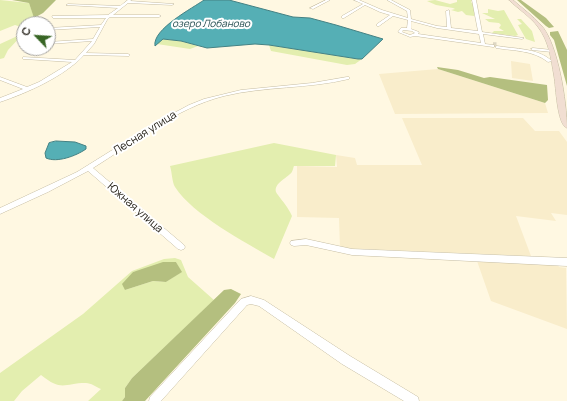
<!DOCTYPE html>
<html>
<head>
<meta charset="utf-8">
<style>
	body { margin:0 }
	#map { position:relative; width:567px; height:401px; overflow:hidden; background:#fff8e2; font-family:Manrope,sans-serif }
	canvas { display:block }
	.north { position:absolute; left:16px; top:16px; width:40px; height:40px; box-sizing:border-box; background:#fff; border:1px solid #a4a29f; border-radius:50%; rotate:295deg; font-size:11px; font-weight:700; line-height:16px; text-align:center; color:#1b170e }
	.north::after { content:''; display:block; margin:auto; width:14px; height:18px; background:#376524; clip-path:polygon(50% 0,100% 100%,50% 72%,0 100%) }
</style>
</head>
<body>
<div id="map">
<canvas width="567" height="401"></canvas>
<div class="north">С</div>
</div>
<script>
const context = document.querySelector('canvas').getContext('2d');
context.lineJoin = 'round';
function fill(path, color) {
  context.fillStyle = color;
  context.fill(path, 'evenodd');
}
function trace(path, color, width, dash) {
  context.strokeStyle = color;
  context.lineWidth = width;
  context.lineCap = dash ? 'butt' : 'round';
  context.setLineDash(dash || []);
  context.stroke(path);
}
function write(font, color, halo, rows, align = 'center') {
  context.font = font + ' Manrope,sans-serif';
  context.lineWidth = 4;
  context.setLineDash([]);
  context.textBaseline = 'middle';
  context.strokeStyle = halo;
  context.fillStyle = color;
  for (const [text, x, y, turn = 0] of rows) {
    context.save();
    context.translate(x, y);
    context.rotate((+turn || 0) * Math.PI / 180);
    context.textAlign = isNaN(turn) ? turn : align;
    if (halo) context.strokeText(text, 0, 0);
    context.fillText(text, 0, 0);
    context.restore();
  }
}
const built = new Path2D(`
	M511,61l19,3 3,17 -21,-3z
	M438,69l107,34 3,10 -153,1 -16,-40z
	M402,118h121l12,13h24l8,11v73l-16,-2 5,8 -40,-5 15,40 -191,-8 -1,-30 -42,-1v-51l40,1 -1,-12 19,3 2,7h65z
	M477,261l80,3 2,3 7,1 1,61 -76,-28z`);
const green = new Path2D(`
	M0,0l29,3 5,14 7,1 -6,6h-11v4l-9,-3 -15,6z
	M435,0l15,4 7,-2v-2h15l-1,2 3,3v11l-8,-1 -4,-4 -4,1 -7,-2 4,-1 -2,-1 -17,-3 -9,-4z
	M488,9l10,2 6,-1 14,25 -3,1 -23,-3 2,-2h10l-5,-3 2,-3 -2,-2 -10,-1 -4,-3h10l-13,-6h6z
	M517,19h4l11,12 3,11 -9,-3 -8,-14 4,-1z
	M24,33l-16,17 -4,8 -4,1v-15z
	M163,39l18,2 17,5 -8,3 -33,-5v-2z
	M269,45l89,14h4l-7,5 -8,1 -76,-14z
	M274,143l62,12 -1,11h-41c-1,2 -1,6 -4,8 -5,5 -20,12 -12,21 5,7 10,12 14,21l-18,43c-29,-17 -81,-44 -99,-72 -3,-5 -3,-15 -5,-21z
	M175,258l6,2 7,17 26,23 -82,78 -7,10v9l-3,4h-34l13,-12c-5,-2 -10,-6 -15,-6 -22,0 -24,9 -45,-8l-19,16 -8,10h-14v-28l83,-59 49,-43 32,-12zM176,262l5,10 -15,10 -13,-1 -28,9 8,-18z`);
const forest = new Path2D(`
	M12,0h44l-13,13 -9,5 -5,-15z
	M517,0h4l25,18 8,9 -5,1 -3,-2z
	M558,31l9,19v36l-13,-46 -4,-5v-3z
	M437,67l21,3 26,8 6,-1 57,8 1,15 -3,3 -107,-34z
	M163,262h13l6,10 -16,10 -13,-1 -28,9 -3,-6 11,-12z
	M231,289l10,5 -6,9 -90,98h-23l3,-4v-9l7,-10 92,-88z`);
const water = new Path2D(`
	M204,0h25l64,17 17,1 26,7 47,14 -21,20h-4l-89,-14 -14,-1 -48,4 -26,-7 -18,-2 -8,7c-3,-17 38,-38 49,-46z
	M56,141l19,1 11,4v3c-10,7 -29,14 -40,9l-1,-5 4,-10z`);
const minorTunnel = new Path2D(`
	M493,44h4`);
const minor = new Path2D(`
	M128,0h4l-2,1 44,3 -2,1 -44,-2 -15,12h46l2,1 -2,1h-49l-3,3 -13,24 -8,9 42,1 2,1 -1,1 -45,-1c-19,21 -57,38 -84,47v-4l23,-9 -23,-9v-3l27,10 12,-5 33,-20 -48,-3h-1v-2l52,3 17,-19 -44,3v-2l45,-3 7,-12 -52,3v-2l53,-3 5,-7h-53l-1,-2 56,-1 10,-7 -52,-3 2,-1 52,2z
	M326,0h4l-17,9 -3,-1z
	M354,0h5l23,10 26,8 -1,-7 -20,-11h4l19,10 1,9 26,7 10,1 -1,-16 3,-1 2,18 27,3 -6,-31h4l6,32 42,6 -2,1 -39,-5 2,10 9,1v2h-1l-78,-11 -5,1 -12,-5 3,-4h6l1,-8 -15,-4 -14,10h-2v-2l13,-9 -10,-3 -15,-7 -21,13h-2v-2l21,-12zM411,21l26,7 42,6 2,9 -63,-9 1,-2 -8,-3zM403,30l9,1 3,2 -5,2 -8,-3z
	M497,46c18,3 41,2 55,15l-4,1c-15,-12 -34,-11 -52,-14l-1,-1z
	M533,48l19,2 2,1 -2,1 -20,-2 -1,-1z
	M347,77h2v2c-41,10 -84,7 -125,17 -48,12 -89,46 -131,72l91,77 1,2 -1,2 -3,1 -3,-1 -90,-78 -40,21 -48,22v-6l77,-36 82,-51 30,-16 15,-6 37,-9 71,-7z
	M306,239l46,10 215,9v8l-215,-11 -46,-10 -12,1 -3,-1 -1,-2 1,-2z
	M251,296l13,4 86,56 68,41 1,4h-15l-62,-37 -83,-58 -8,-2 -4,1 -86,96h-12l1,-4 91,-98z`);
const secondary = new Path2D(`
	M509,0h4c9,8 20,16 28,25 17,18 26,78 26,103 -10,-3 -11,-41 -13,-52 -3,-17 -5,-35 -16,-49 -7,-10 -20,-18 -29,-27z`);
const farWaternames = [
	["озеро Лобаново",211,24]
];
const streetNames = [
	["Лесная улица",145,133,-32],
	["Южная улица",135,208,41]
];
fill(built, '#f9edcb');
fill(green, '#e3eeaf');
fill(forest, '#b4bf7f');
fill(water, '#55afb5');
trace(water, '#448183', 1);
trace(minorTunnel, '#ddd6c2', 3.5, [3.5, 1.5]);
trace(minor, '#c6bda3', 1);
trace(secondary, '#c6bda3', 1);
fill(minor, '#fff');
fill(secondary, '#f1ded2');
write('italic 10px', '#254e51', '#fff', farWaternames);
write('11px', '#1b170e', '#fff', streetNames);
</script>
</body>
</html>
